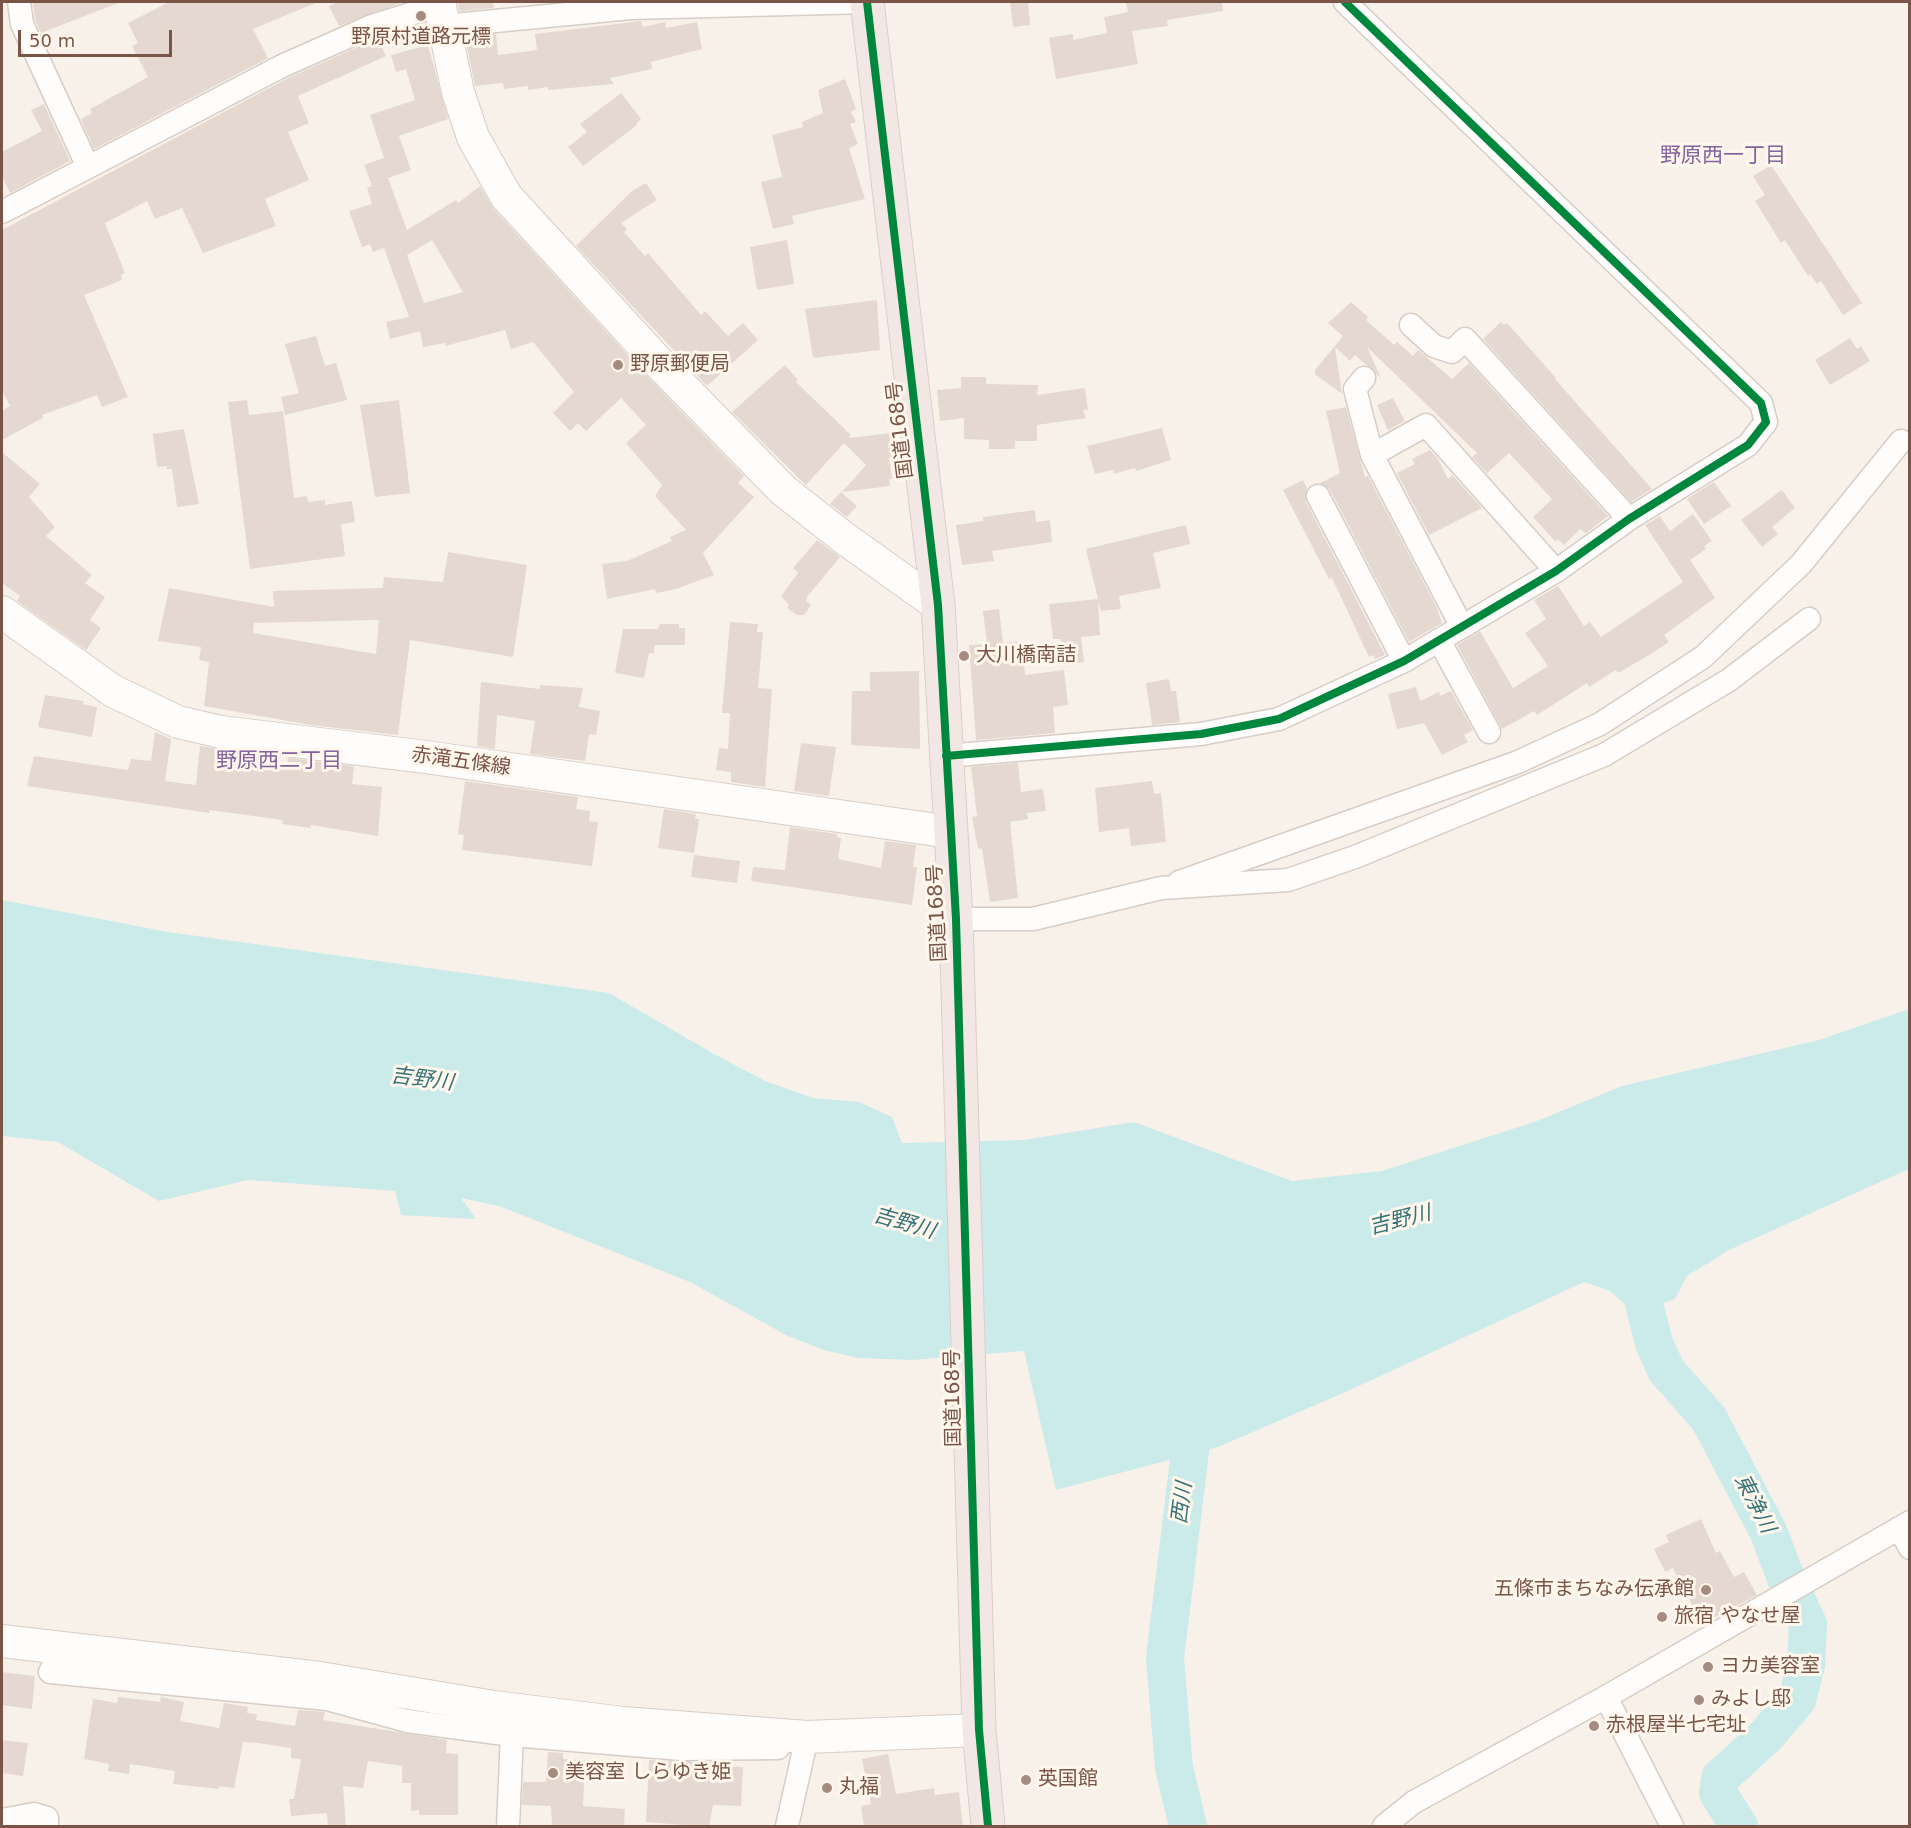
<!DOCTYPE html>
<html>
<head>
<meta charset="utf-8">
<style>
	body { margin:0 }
	#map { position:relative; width:1911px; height:1828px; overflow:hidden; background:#f8f1ea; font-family:"DejaVu Sans",sans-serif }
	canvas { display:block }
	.frame { position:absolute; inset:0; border:3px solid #7a5447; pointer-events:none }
	.scale { position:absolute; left:18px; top:30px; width:154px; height:27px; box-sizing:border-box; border:3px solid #7a5447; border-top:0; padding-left:8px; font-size:18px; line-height:21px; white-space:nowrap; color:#7a5447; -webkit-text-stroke:4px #fff6ec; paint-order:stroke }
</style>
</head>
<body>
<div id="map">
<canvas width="1911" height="1828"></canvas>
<div class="frame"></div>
<div class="scale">50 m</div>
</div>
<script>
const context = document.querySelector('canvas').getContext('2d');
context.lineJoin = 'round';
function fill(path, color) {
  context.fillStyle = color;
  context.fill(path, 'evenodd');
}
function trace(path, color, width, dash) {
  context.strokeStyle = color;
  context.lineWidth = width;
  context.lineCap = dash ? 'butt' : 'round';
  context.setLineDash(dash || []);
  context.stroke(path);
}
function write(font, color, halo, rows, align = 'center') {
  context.font = font + ' "DejaVu Sans","Noto Sans JP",sans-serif';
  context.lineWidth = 6;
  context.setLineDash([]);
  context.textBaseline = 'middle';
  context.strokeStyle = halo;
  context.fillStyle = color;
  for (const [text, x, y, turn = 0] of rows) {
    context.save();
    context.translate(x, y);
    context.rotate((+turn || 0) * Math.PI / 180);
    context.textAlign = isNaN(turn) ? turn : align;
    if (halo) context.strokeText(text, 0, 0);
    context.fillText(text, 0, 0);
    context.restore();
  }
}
const water = new Path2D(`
	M2,900l166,32 441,61 105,61 51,27 48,17 46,4 33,15 10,26 122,-3 110,-18 158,59 90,-10 155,-50 85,-35 197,-46 90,-31v160l-180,81 -42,26 -12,23 -41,13 -24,-21 -26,-9 -234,108 -132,57 -162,43 -32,-139 -112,9 -54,-2 -34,-8 -36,-14 -98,-54 -191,-76 -38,-8 15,21 -75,-4 -6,-24 -147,-11 -89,21 -101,-59 -56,-6z`);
const river = new Path2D(`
	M1640,1259l4,45 10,39 12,27 43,49 59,112 18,47 22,46 -2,41 -9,35 -32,37 -45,41 -2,15 21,33
	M1188,1826l-14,-58 -9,-110 27,-223 11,-30`);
const building = new Path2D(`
	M33,2h88l-80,31 -6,-13z
	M169,2h149l-65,27 15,29 -174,91 -13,-30 11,-6 -2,-4 58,-32 -16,-31 6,-3 -10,-20z
	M338,2h65l-64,24 -10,-20z
	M458,2h35l1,6 -35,3z
	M1010,2h18l2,23 -17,2z
	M1126,2h96l1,9 -56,9 1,6 -36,5 6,33 -82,15 -7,-41 24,-4v6l34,-7 -3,-16 24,-5z
	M641,21l2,6 22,-5 1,6 31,-6 5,27 -51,13 1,7 -42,9 4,6 -66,6v-3l-20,3v-4l-24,3 -1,-6 -28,3 -10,-49 31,-3 2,21 39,-5 -2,-16z
	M378,38l8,18 -88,40 11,27 -21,9 21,48 -44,19 11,27 -73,27 -21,-45 -27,11 -8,-18 -42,22 20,50 -4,2 1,5 -38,15 44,102 -26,10 -5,-12 -55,20 1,3 -41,22v-29l8,-5 -8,-15v-161l286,-152z
	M428,45l20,74 -49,17 12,34 -23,8 19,52 49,-30 2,3 22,-17 13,22 154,168 97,100 -6,7 16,14 -51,56 11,22 -38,14 -20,4 -1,-4 -48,10 -5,-35 25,-3 45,-20 -2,-4 16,-7 -31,-34 7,-11 -36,-42 20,-18 -25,-27 -35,33 -8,-8 -8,8 -17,-18 21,-21 -41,-50 -22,7 -6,-19 -60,16v-3l-22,4 -3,-16 -30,8 -4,-17 23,-5 -25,-69 -11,4 -3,-8 -8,3 -13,-36 23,-7 -5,-16 5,-2 -8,-21 20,-7 -14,-43 45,-15 -9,-31 -10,3 -5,-17zM432,240l31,52 -39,11 -17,-48z
	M845,79l11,30 -5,3 5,10 -6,2 8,20 -9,4 16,51 -73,17 2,8 -21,5 -12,-47 21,-5 -10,-42 31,-8 -1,-5 21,-9 -5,-23z
	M621,93l20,26 -5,5 1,1 -54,41 -15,-19 19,-15 -7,-8z
	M44,104l26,57 -60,32 -8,-16v-25l40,-21 -11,-21z
	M1771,165l91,138 -19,12 -22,-34 -4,3 -7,-10 -2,2 -23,-36 -4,3 -26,-42 10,-6 -12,-19z
	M646,183l11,17 -36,23 6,6 -3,3 21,24 3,-3 53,62 4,-4 23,25 15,-13 15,17 -51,46 -131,-140 56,-55z
	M787,240l7,44 -37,6 -7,-43z
	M877,300l3,50 -67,8 -8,-49z
	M1351,302l17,15 -2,3 28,25 3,-3 16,14 5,-6 34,29 17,-16 139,153 -22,17 -6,-4 -16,16 -6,-6 -3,2 -22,-24 19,-18 -43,-46 -22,20 -15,-16 5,-4 -110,-106 14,31 -26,-23 -5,6 -15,-14 7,47 -27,-20v-4l28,-34 -15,-13z
	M1501,322l3,3 3,-2 49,55 -1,1 97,110 -21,13 -148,-163z
	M316,336l9,30 11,-3 11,37 -62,15 -4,-18 18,-4 -14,-49z
	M1850,338l7,11 4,-3 9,15 -40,24 -15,-25z
	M785,365l13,15 -2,2 55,53 -3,3 44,-5 3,24 -6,1 3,21h-3l1,7 -48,6 24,-27 -22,-22 -38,42 -74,-73z
	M961,377h25v7l52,1 -1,10 48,-7 3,22h-5l3,8 -49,7v16h-22v8h-26v-9l-25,-1v-21l-24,3 -3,-31 24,-2z
	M1393,398l12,23 -17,9 -11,-25z
	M247,400l2,15 34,-4 11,87 13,-2 1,6 17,-2v5l27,-4 3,21 -14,2 4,32 -95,13 -22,-167z
	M399,400l11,93 -35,4 -15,-92z
	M1346,407l19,70 3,-1 69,132 5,15 -33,19 -79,-152 -10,-7 20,-10 -14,-62z
	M1162,428l9,32 -35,11 -1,-3 -21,6 -1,-4 -18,4 -8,-28z
	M184,429l15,75 -22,3 -5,-38h-5v-3l-10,1 -4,-33z
	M1430,450l8,9 10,20 4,-4 30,33 -53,27 -32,-62 18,-9 -3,-5z
	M2,452l38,32 -11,13 26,30 -9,9 46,39 -7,8 20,14 -15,23 11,8 -15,22 -69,-49 3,-5 -18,-13z
	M1303,480l4,8 -1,14 79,153 -10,4 -2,-4 -4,2 -37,-79 -3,1 -46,-89z
	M1714,482l17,24 -27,18 -17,-25z
	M1782,490l13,18 -23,19 6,7 -16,13 -21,-27z
	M841,492l16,14 -10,11 -17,-13z
	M1035,510l1,12 14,-2 2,22 -60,9 2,10 -32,4 -6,-40 27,-4v-4z
	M1693,514l19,27 -8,5 2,3 -16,11 25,38 -51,37 5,7 -23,15 -28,16 -2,-3 -27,17 -2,-4 -50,32 -3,-4 -32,18 -45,-84 23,-14 33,57 35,-22 -23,-33 21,-14 -12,-19 24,-14 26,40 6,-4 11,15 82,-55 -38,-57 15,-9 10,15z
	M1186,525l4,19 -37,9 8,35 -42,8 2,13 -20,2 -3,-10 2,34 -19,2 3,25 -20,3 -3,-26h-8l-4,-35 49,-5 -12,-50z
	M817,540l23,17 -33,40 -1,4 5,4 -7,10h-7l-10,-7 2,-3 -8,-9 17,-23 -5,-5z
	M448,552l79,13 -14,92 -103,-17 -12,95 -87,-10 -107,-19 5,-44 -10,-2 2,-13 -43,-6 11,-53 105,19 -1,-16 110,-3 1,-11 59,5zM379,620l-3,34 -123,-21 1,-10z
	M999,609l4,34 19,-2 3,34 39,-5 4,35 -15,2 2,26 -79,7 -7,-95 18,-1 -4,-33z
	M730,622l28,2 -1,8h6l-5,56 14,1 -7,98 -34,-5v-10l-15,-2 3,-22 9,1 2,-36h-8z
	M660,624h19v4h6v17h-31v8h-5l-5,25 -29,-5 8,-44h35z
	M919,671l1,78 -69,-4 1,-54h18v-19z
	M1169,679l2,12h5l4,31 -28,3 -6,-42z
	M481,682l59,7v-4l43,3 -4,19 21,4 -4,24 -7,-1 -4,27 -55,-7 5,-33 -38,-6 -2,34 -18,-3z
	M1416,687l4,14 19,-9 1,4 11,-5 22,39 -9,5 4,7 -26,13 -18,-32 -27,6 -9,-35z
	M45,695l39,6 -1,3 14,3 -5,30 -54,-10z
	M155,732l16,7 -6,42 31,4 4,-39 46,7 -1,8 42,5 1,-8 66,8 -2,18 30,3 -4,49 -67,-11v3l-29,-4 1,-4 -74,-10v3l-182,-27 7,-30 94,14 3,-11 20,2z
	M801,743l35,4 -7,49 -35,-5z
	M1018,763l3,29 22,-3 3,22 -19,2 1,6 -18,3 8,76 -28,4 -8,-54 -4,1 -6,-32 5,-1 -6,-49z
	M465,781l113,16 -2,12 14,2 -1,10 9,1 -6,44 -130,-16 2,-15 -6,-1z
	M1152,781l2,13 7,-1 5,49 -35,4 -2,-18 -30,4 -4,-44z
	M664,809l32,5 -1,5h4l-5,34 -36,-5z
	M790,827l47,7v3l4,1 -3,21 43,9 4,-27 31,4 -3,22h4l-5,38 -161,-24 2,-14 32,3z
	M694,855l46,6 -3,22 -46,-6z
	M1701,1519l15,34 4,-2 14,26 10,-5 13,23 -55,29 -29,-56 -8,4 -11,-23 15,-7 -3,-7z
	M2,1672l33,4 -3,33 -30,-4z
	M118,1697l42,5 1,-5 23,5 -4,19 39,7 5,-25 24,4 -1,6 10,1 -1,6 39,6 3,-16 27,2 -2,8 124,20 -1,13 12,1v61h-39v-5l-8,1v-28h-9v-17l-34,-5 -5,27 -20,-2 3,41h-18l-1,-14 -36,3 -2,-17h5l7,-40 -10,-1v-10l-33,-5 -15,-1 -9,46 -15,-2v3l-46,-5 2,-13 -45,-7 -1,10 -21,-3 1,-7 -25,-5 9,-60 24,4z
	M2,1740l26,3 -5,33 -21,-3z
	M548,1752l15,1v6l22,1 -2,46 42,3 -1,18h-72l-1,-21 -29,-1 1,-23h23z
	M888,1754l8,40 38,-6 1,7 24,-3 4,35h-99l-3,-21 10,-2 -9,-45z
	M649,1760l67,2v4l27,1 -2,39 -28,-1 -4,22 -63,-5z`);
const street = new Path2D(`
	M19,2l3,22 66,143
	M443,26l188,-18 236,-6
	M2,212l280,-146 90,-40 67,-21
	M1411,325l23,21 18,6 13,-13 164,180
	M1364,378l-9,11 17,66
	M1318,496l86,165
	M1462,627l-90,-172 54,-30 130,146
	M1439,640l50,92
	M946,756l255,-22 78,-15 125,-58 152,-90 73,-52 119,-74 18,-23 -5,-19 -416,-401
	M1179,882l339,-120 82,-38 103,-67 98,-93 100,-123
	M956,919h77l128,-31 127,-8 67,-23 249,-102 125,-75 80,-61
	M1899,1528l11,20
	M62,1650l-12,22 277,27 80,22 105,14 169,14 97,-1
	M1606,1697l66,129
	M2,1820l32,-6 13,4v8
	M508,1826l4,-91
	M787,1826l20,-89
	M1384,1826l30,-24 192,-105 304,-175`);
const secondary = new Path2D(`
	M439,2l19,90 15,45 33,59 154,168 123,126 61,48 94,67
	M2,612l111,79 65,31 43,10 205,25 525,75
	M2,1641l318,37 174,29 129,16 184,14 172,-7`);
const highway = new Path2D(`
	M867,2l71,603 18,314 23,811 9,96`);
const cycleway = new Path2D(`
	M867,2l71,603 18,314 23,811 9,96
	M946,756l255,-22 78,-15 125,-58 152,-90 73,-52 119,-74 18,-23 -5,-19 -416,-401`);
const markers = [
	[421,16,6,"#a68b80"],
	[618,365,6,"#a68b80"],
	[964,656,6,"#a68b80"],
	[1706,1590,6,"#a68b80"],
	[1662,1617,6,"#a68b80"],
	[1708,1667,6,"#a68b80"],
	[1699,1700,6,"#a68b80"],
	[1594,1726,6,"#a68b80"],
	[553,1773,6,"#a68b80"],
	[1026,1780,6,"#a68b80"],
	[827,1788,6,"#a68b80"]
];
const poiNames = [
	["野原村道路元標",421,38,"center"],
	["野原郵便局",630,365],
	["大川橋南詰",976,656],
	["五條市まちなみ伝承館",1694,1590,"right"],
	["旅宿 やなせ屋",1674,1617],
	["ヨカ美容室",1720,1667],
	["みよし邸",1711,1700],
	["赤根屋半七宅址",1606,1726],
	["美容室 しらゆき姫",565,1773],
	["英国館",1038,1780],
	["丸福",839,1788]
];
const streetNames = [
	["国道168号",901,430,-97],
	["赤滝五條線",461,762,8],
	["国道168号",938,913,-93],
	["国道168号",954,1398,-91]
];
const neighbourhoodNames = [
	["野原西一丁目",1723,157],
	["野原西二丁目",279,762]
];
const waterNames = [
	["吉野川",422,1080,7],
	["吉野川",1400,1221,-14],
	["吉野川",904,1224,16],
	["西川",1183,1503,-83],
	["東浄川",1754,1504,63]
];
fill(water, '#caebea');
trace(river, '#caebea', 38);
fill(building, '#e5d8d1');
trace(street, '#d7ccc6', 25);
trace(secondary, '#d8ccc6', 34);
trace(highway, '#dacec8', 35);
trace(street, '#fefdfc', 22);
trace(secondary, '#fefdfc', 32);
trace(highway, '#f2e7e4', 33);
trace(cycleway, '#00873e', 8);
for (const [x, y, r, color] of markers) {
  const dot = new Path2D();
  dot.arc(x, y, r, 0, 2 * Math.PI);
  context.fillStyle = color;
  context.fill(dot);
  trace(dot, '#fff6ec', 2);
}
write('20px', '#7a5447', '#fff6ec', poiNames, 'left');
write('20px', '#7a5447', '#fff6ec', streetNames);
write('21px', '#83629e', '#fff6ec', neighbourhoodNames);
write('italic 21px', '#367479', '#fff6ec', waterNames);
</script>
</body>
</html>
